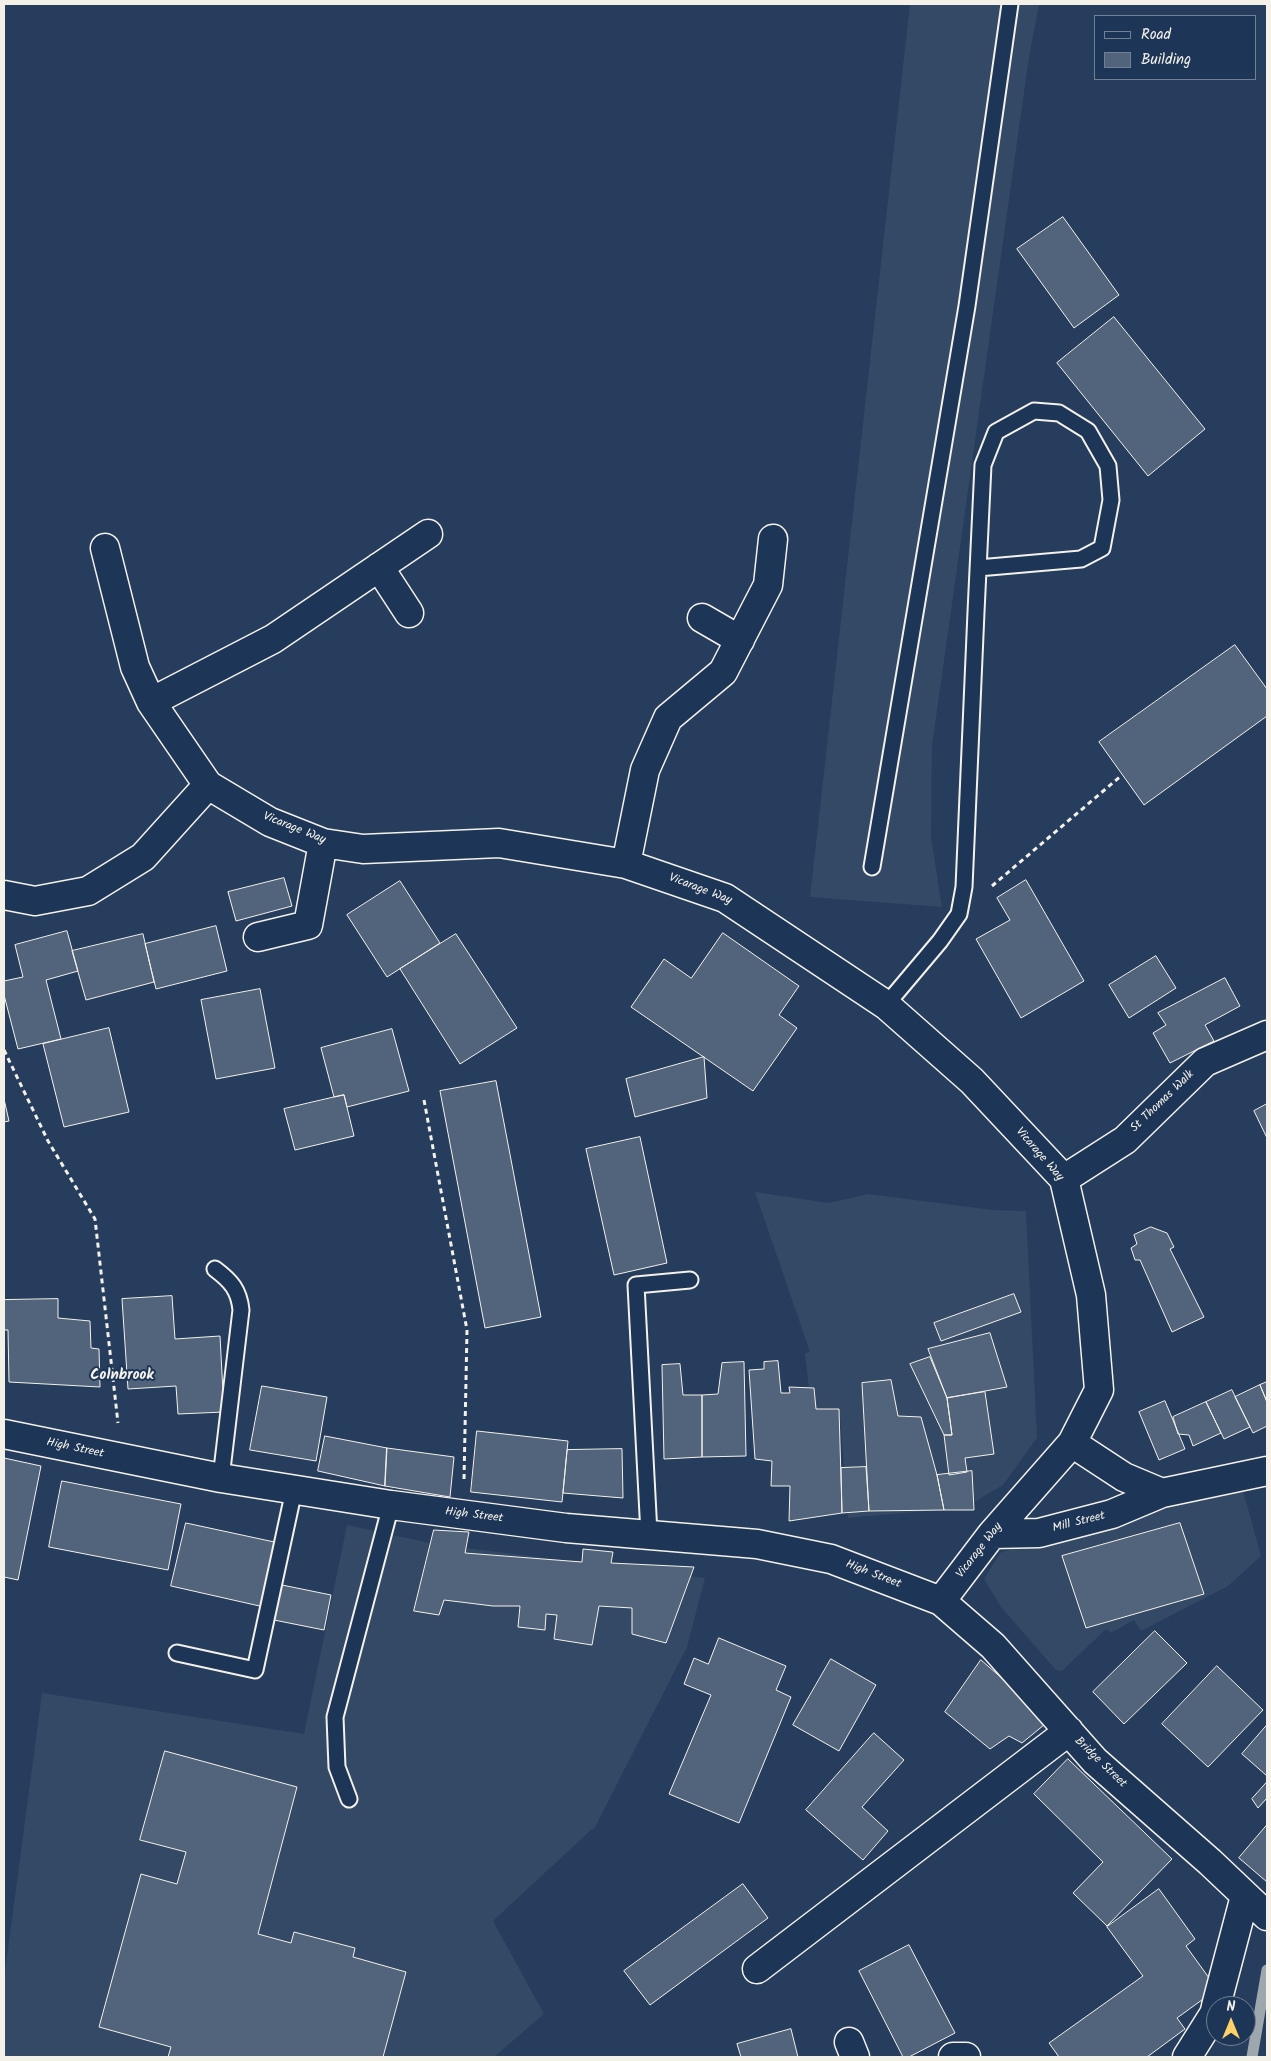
<!DOCTYPE html>
<html>
<head>
<meta charset="utf-8">
<style>
	body { margin:0 }
	#map { position:relative; width:1271px; height:2061px; overflow:hidden; background:#263d5d; font-family:Kalam,sans-serif }
	canvas { display:block }
	.frame { position:absolute; inset:0; border:5px solid #f4f1e8; pointer-events:none }
	.legend { position:absolute; left:1094px; top:15px; width:162px; height:65px; box-sizing:border-box; background:#1d3557; border:1px solid #738091; margin:0; padding:6px 9px; list-style:none; font-size:15px; color:#f4f1e8 }
	.legend li { display:flex; align-items:center; gap:10px; height:25px }
	.legend b { width:25px; border:1px solid #738091 }
	.north { position:absolute; left:1206px; top:1996px; width:50px; height:50px; box-sizing:border-box; background:#1d3557; border:1px solid #738091; border-radius:50%; rotate:0deg; font-size:14px; font-weight:700; line-height:20px; text-align:center; color:#f4f1e8 }
	.north::after { content:''; display:block; margin:auto; width:18px; height:22px; background:#ffd166; clip-path:polygon(50% 0,100% 100%,50% 72%,0 100%) }
</style>
</head>
<body>
<div id="map">
<canvas width="1271" height="2061"></canvas>
<div class="frame"></div>
<ul class="legend">
<li><b style="height:6px;background:#1d3557"></b>Road</li>
<li><b style="height:14px;background:#52647b"></b>Building</li>
</ul>
<div class="north">N</div>
</div>
<script>
const context = document.querySelector('canvas').getContext('2d');
context.lineJoin = 'round';
function fill(path, color) {
  context.fillStyle = color;
  context.fill(path, 'evenodd');
}
function trace(path, color, width, dash) {
  context.strokeStyle = color;
  context.lineWidth = width;
  context.lineCap = dash ? 'butt' : 'round';
  context.setLineDash(dash || []);
  context.stroke(path);
}
function write(font, color, halo, rows, align = 'center') {
  context.font = font + ' Kalam,sans-serif';
  context.lineWidth = 4;
  context.setLineDash([]);
  context.textBaseline = 'middle';
  context.strokeStyle = halo;
  context.fillStyle = color;
  for (const [text, x, y, turn = 0] of rows) {
    context.save();
    context.translate(x, y);
    context.rotate((+turn || 0) * Math.PI / 180);
    context.textAlign = isNaN(turn) ? turn : align;
    if (halo) context.strokeText(text, 0, 0);
    context.fillText(text, 0, 0);
    context.restore();
  }
}
const built = new Path2D(`
	M910,4h129l-10,53 -97,689 -1,91 11,70 -132,-10z
	M755,1192l74,11 39,-9 125,16 33,1 11,227 -34,47 -29,17 -3,5 -123,11 -8,-103 -28,1 -7,-63 5,-1z
	M1242,1487l19,69 -33,30 -87,45 -7,-11 -23,13 -5,-4 -44,42 -6,-1 -55,-63 -17,-28 16,-26 143,-50z
	M347,1525l87,19 271,34 -18,69 -93,182 -3,1 -98,91 51,93 -50,43h-490v-78l38,-286 262,41z`);
const stream = new Path2D(`
	M1252,2057l15,-87`);
const building = new Path2D(`
	M1063,217l56,78 -45,33 -57,-79z
	M1114,317l91,112 -57,47 -91,-113z
	M1235,645l32,44v27l-123,89 -45,-63z
	M284,878l8,28 -56,15 -8,-29z
	M1026,880l58,101 -63,37 -45,-79 34,-19 -13,-22z
	M400,881l40,62 -53,34 -40,-62z
	M216,926l11,45 -71,18 -11,-45z
	M67,931l11,40 -32,9 15,59 -43,10 -14,-54v-14l19,-4 -8,-32z
	M723,933l76,53 -20,29 18,13 -44,63 -122,-84 33,-48 27,19z
	M143,934l11,48 -68,18 -14,-49z
	M456,934l61,94 -57,36 -60,-95z
	M1156,956l20,32 -47,30 -20,-33z
	M1225,978l15,28 -35,19 9,16 -44,22 -17,-30 13,-8 -8,-12z
	M260,989l15,79 -59,11 -15,-79z
	M109,1028l20,84 -65,15 -21,-83z
	M392,1029l17,62 -62,16 -3,-12 -10,2 -13,-49z
	M704,1057l3,41 -72,19 -9,-38z
	M496,1081l45,236 -56,11 -45,-237z
	M344,1095l10,41 -59,14 -11,-41z
	M4,1099l5,22 -5,1z
	M1267,1104v34l-13,-27z
	M640,1137l27,126 -53,12 -28,-126z
	M1151,1227l16,6 7,14 -4,2 34,68 -32,15 -32,-72h-5l-4,-12 6,-4 -3,-9z
	M1014,1294l7,18 -80,29 -7,-18z
	M172,1296l3,43 45,-3 4,76 -46,2 -2,-28 -48,3 -6,-90z
	M58,1299v19l32,3 1,27 8,1 1,38 -91,-5 -1,-52h-4v-30z
	M990,1333l17,54 -60,11 -19,-49z
	M930,1357l17,41 5,37h-8l-34,-71z
	M778,1361l3,32h9l-1,-6 25,1 2,21h23l3,104 -53,8 1,-35h-19l1,-25 -17,-2 -6,-89 15,-1v-7z
	M744,1362l2,94 -44,1v-62l16,-1 4,-31z
	M680,1364l3,31h19v62l-38,2 -2,-94z
	M891,1380l7,36 23,1 16,58 7,35 -75,1 -7,-128z
	M1267,1382v20l-7,-17z
	M1260,1385l7,17v24l-14,7 -18,-36z
	M262,1386l65,11 -11,64 -66,-11z
	M1232,1390l18,37 -26,12 -18,-37z
	M985,1392l9,62 -29,4 2,14 -18,3 -5,-40h8l-5,-37z
	M1165,1401l20,48 -26,11 -20,-48z
	M1206,1402l15,31 -28,13 -4,-11 -11,-1 -5,-17z
	M477,1431l91,10 -6,61 -91,-10z
	M325,1436l62,12 -2,38 -67,-15z
	M387,1448l67,9 -4,40 -65,-11z
	M622,1449l1,49 -60,-5 4,-43z
	M4,1458l37,8 -23,114 -14,-3z
	M866,1467l3,44 -27,2 -1,-45z
	M972,1471l2,39h-30l-7,-35z
	M62,1481l119,23 -13,66 -119,-23z
	M186,1523l93,20 -15,64 -93,-21z
	M1180,1523l24,71 -118,34 -24,-72z
	M434,1530l35,2 -4,21 117,9 1,-13 30,3 -2,11 83,4 -28,76 -34,-9v-26l-33,-2 -7,39 -38,-6 3,-24 -11,-1 -1,16 -27,-3 2,-21h-27l-49,-6 -5,15 -25,-4z
	M282,1585l49,10 -7,35 -50,-10z
	M1155,1631l32,32 -63,61 -31,-32z
	M719,1638l67,28 -10,24 15,7 -52,126 -70,-29 42,-99 -27,-11 10,-26 14,6z
	M831,1659l45,26 -37,66 -46,-26z
	M981,1660l69,60 -28,23 -13,-7 -19,13 -45,-37z
	M1217,1666l46,44 -55,57 -46,-43z
	M1267,1725v51l-25,-22z
	M874,1733l30,27 -42,47 26,24 -25,29 -57,-50z
	M165,1751l132,36 -39,147 33,9 3,-11 61,16 -2,9 53,15 -23,85h-215l3,-10 -72,-20 42,-153 36,10 9,-32 -46,-12z
	M1068,1759l104,100 -65,67 -34,-33 30,-31 -69,-68z
	M1267,1782v16l-9,10 -6,-9z
	M1267,1825v57l-28,-24z
	M743,1884l25,34 -118,87 -26,-34z
	M1159,1889l36,50 -9,7 31,43 -40,29 8,11 -38,28h-88l-10,-14 94,-67 -36,-49z
	M909,1945l46,88 -46,24h-6l-44,-86z
	M791,2029l7,28h-57l-4,-13z`);
const path = new Path2D(`
	M992,886l130,-111
	M4,1050l44,91 47,78 23,204
	M424,1100l43,230 -3,150`);
const lane = new Path2D(`
	M872,867l95,-561 43,-302
	M886,1005l54,-64 19,-27 5,-27 12,-275 7,-147 13,-33 38,-21 25,2 29,18 20,35 3,34 -9,48 -21,11 -103,9
	M215,1269c16,12 24,21 26,41l-20,168
	M649,1534l-13,-249 54,-5
	M177,1653l78,17 39,-180
	M349,1799l-12,-32 -2,-50 56,-212`);
const street = new Path2D(`
	M105,548l30,119 16,35 57,83 62,37 53,21 40,6 136,-6 127,21 99,34 161,107 86,76 92,98 27,116 8,95 -27,53 -80,91 -51,67
	M379,567l30,46
	M702,618l38,22
	M151,702l122,-63 155,-105
	M626,864l19,-94 23,-52 55,-46 45,-87 5,-46
	M4,895l31,6 53,-10 55,-34 65,-72
	M258,937l50,-12 15,-82
	M1064,1179l61,-39 80,-78 62,-27
	M4,1434l217,44 170,27 175,23 191,16 74,15 110,42 52,45 102,115 115,101 57,54
	M1072,1443l52,34 38,16
	M992,1534l47,-1 73,-19 50,-21 105,-22
	M757,1969l312,-238
	M1216,2006l29,-110
	M849,2042l6,15
	M953,2057h13
	M1187,2057l27,-43 2,-7`);
const streetNames = [
	["Vicarage Way",294,829,22],
	["Vicarage Way",700,890,21],
	["St Thomas Walk",1163,1102,-44],
	["Vicarage Way",1039,1155,49],
	["High Street",75,1449,12],
	["High Street",474,1516,7],
	["Mill Street",1079,1523,-14],
	["Vicarage Way",980,1551,-52],
	["High Street",873,1575,21],
	["Bridge Street",1100,1763,44]
];
const quarterNames = [
	["Colnbrook",122,1376]
];
fill(built, '#334966');
trace(stream, '#9fa7ae', 11);
fill(building, '#52647b');
trace(building, '#f4f1e8', 1);
trace(lane, '#f4f1e8', 19);
trace(street, '#f4f1e8', 31);
trace(path, '#f4f1e8', 3, [5, 4]);
trace(lane, '#1d3557', 15);
trace(street, '#1d3557', 28);
write('12px', '#f4f1e8', '#1d3557', streetNames);
write('bold 15px', '#f4f1e8', '#1d3557', quarterNames);
</script>
</body>
</html>
